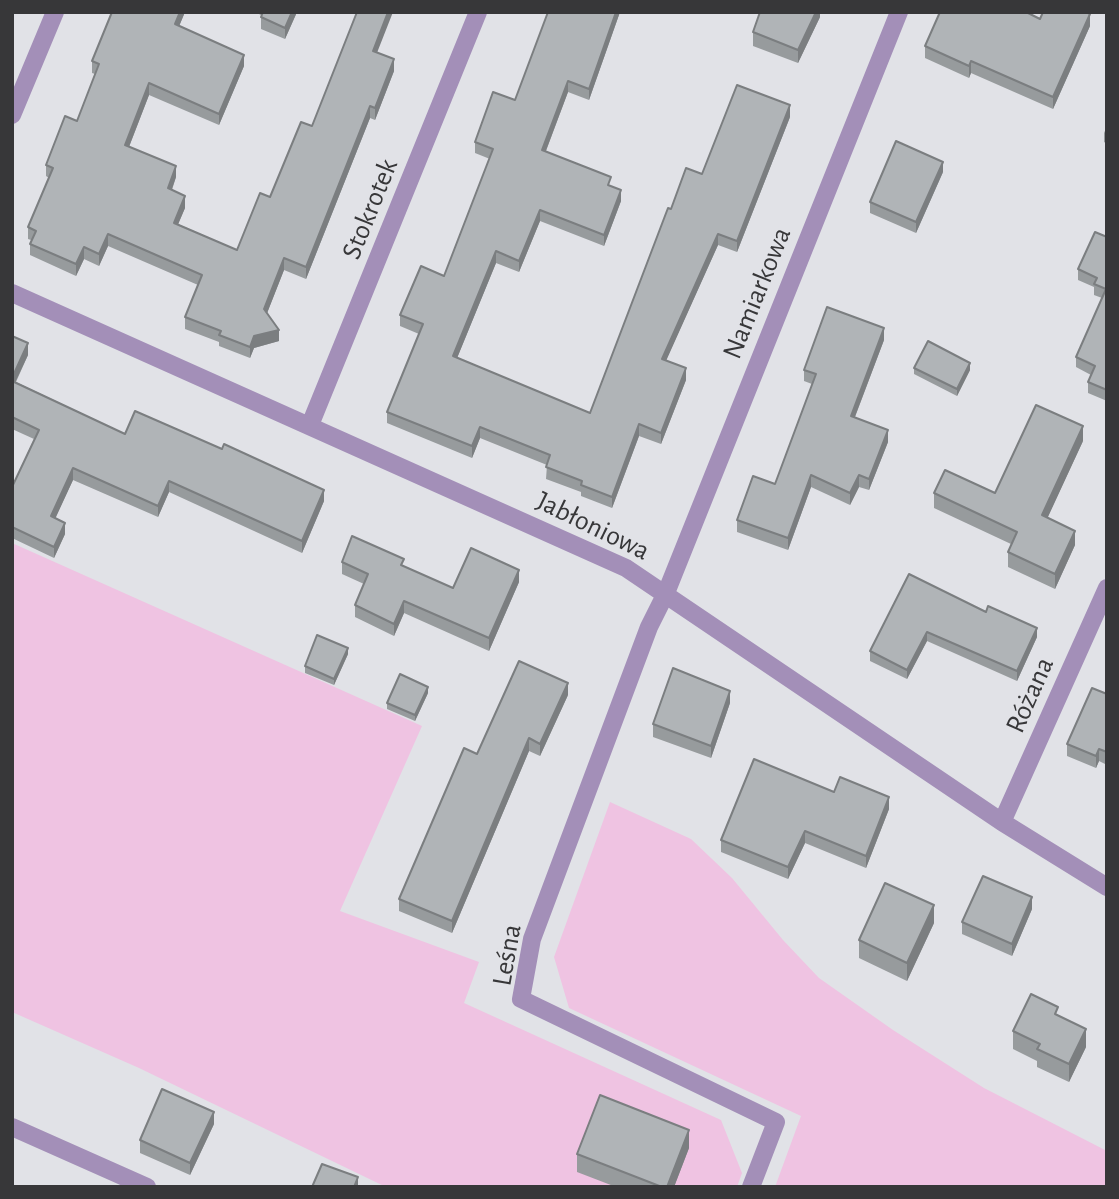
<!DOCTYPE html>
<html>
<head>
<meta charset="utf-8">
<style>
	body { margin:0 }
	#map { position:relative; width:1119px; height:1199px; overflow:hidden; background:#e1e2e7; font-family:"Alegreya Sans",sans-serif }
	canvas { display:block }
	.frame { position:absolute; inset:0; border:14px solid #373739; pointer-events:none }
</style>
</head>
<body>
<div id="map">
<canvas width="1119" height="1199"></canvas>
<div class="frame"></div>
</div>
<script>
const context = document.querySelector('canvas').getContext('2d');
context.lineJoin = 'round';
function fill(path, color) {
  context.fillStyle = color;
  context.fill(path, 'evenodd');
}
function trace(path, color, width, dash) {
  context.strokeStyle = color;
  context.lineWidth = width;
  context.lineCap = dash ? 'butt' : 'round';
  context.setLineDash(dash || []);
  context.stroke(path);
}
function write(font, color, halo, rows, align = 'center') {
  context.font = font + ' "Alegreya Sans",sans-serif';
  context.lineWidth = 7;
  context.setLineDash([]);
  context.textBaseline = 'middle';
  context.strokeStyle = halo;
  context.fillStyle = color;
  for (const [text, x, y, turn = 0] of rows) {
    context.save();
    context.translate(x, y);
    context.rotate((+turn || 0) * Math.PI / 180);
    context.textAlign = isNaN(turn) ? turn : align;
    if (halo) context.strokeText(text, 0, 0);
    context.fillText(text, 0, 0);
    context.restore();
  }
}
const green = new Path2D(`
	M12,543l410,183 -82,185 139,51 -15,41 257,117 21,53 -5,14h-351l-247,-119 -127,-56z
	M610,802l81,37 41,39 51,62 36,38 74,52 91,58 123,63v36h-332l26,-71 -232,-108 -15,-51z`);
const minor = new Path2D(`
	M12,115l43,-103
	M12,293l614,275 376,254 105,65
	M310,425l168,-413
	M1002,822l105,-234
	M12,1127l135,60
	M751,1187l25,-65 -255,-123 11,-60 117,-312 17,-34 233,-581`);
const wall = new Path2D(`
	M111,12h74l-6,14 65,40 -25,59 -70,-30 -20,52 47,30 -4,13 13,18 -7,16 59,26 33,-53 42,-71 65,-73 17,18 -19,49 -5,-2 -64,161 -22,-9 -17,43 12,28 -25,7 -4,10 -31,-12v-4l-34,-13v-12l13,-32 -90,-39 -9,20 -15,-7 -8,17 -46,-21v-11l1,-4 -3,-1v-12l21,-49 -3,-2v-11l31,-44 18,-47 -3,-1v-12l20,-48z
	M255,12h42l-12,27 -24,-10v-14z
	M548,12h72l-31,88 -21,-8 -22,59 65,35 10,15 -17,45 -64,-25 -21,51 -23,-9 -39,95 133,55 81,-204 31,-35 88,-57 -53,135 -19,-7 -52,115 20,20 -25,64 -22,-8 -27,72 -31,-12v-4l-35,-13 1,-14 -67,-27 -8,20 -85,-35v-11l32,-78 -19,-8v-11l44,-39 46,-117 -15,-6v-11l40,-42z
	M820,12v5l-22,46 -45,-17v-14z
	M1040,19l50,7 -37,83 -82,-36 -2,5 -44,-20v-12z
	M1107,126v18l-3,-2v-9z
	M943,172l-27,61 -46,-20v-11z
	M1107,237v164l-19,-8v-11l3,-7 -15,-8v-10l26,-59 -8,-3v-8l-16,-7v-11z
	M12,336l16,19 -12,27 109,52 199,67 -22,52 -133,-61 -11,25 -85,-37 -18,38 10,16 -11,24 -42,-20v-51l22,-48 -22,-10z
	M884,340l-29,77 33,25 -19,48 -10,-3 -9,18 -39,-18 -23,63 -51,-18v-12l38,-36 37,-100 -8,-3v-11z
	M914,368l56,2 -13,26 -43,-22z
	M1083,441l-36,77 28,27 -20,44 -47,-22v-15l3,-8 -77,-36v-15h61z
	M342,562l62,4 49,22 66,-6 -30,69 -85,-38 -10,23 -39,-19v-12l9,-21 -22,-10z
	M909,574l128,63 -20,44 -90,-40 -20,38 -37,-18v-10z
	M348,654l-14,31 -29,-12v-7z
	M428,693l-13,28 -28,-12v-6z
	M1107,694v71l-8,-4 -3,7 -29,-12v-12z
	M568,695l-28,61 -11,-5 -77,182 -53,-22v-12l78,-145z
	M730,703l-19,55 -58,-21v-13z
	M834,792l55,17 -23,59 -61,-25 -17,36 -67,-27v-12z
	M1032,909l-20,47 -50,-22v-12z
	M934,923l-27,58 -48,-23v-18z
	M1058,1016l28,31 -17,35 -32,-15v-6l-24,-12v-18z
	M214,1124l-24,51 -50,-22v-13z
	M689,1148l-15,39h-58l-39,-15v-18z`);
const shadedWall = new Path2D(`
	M180,12h5l-10,24v-12z
	M292,12h5l-12,27v-11z
	M388,12h5l-20,51v-12z
	M616,12h4l-31,88v-11z
	M816,12h4v5l-22,46v-13z
	M1090,14v12l-37,83v-12z
	M244,55v11l-25,59v-11z
	M394,59v12l-19,49v-12z
	M971,61v12l-2,5v-12z
	M568,81v11l-26,69v-11z
	M149,83v12l-24,62v-12z
	M790,105v12l-53,135v-11z
	M370,106v12l-64,161v-12z
	M943,162v10l-27,61v-11z
	M176,166v11l-8,23v-12z
	M621,190v11l-17,45v-11z
	M185,196v12l-11,26v-11z
	M540,210v11l-21,51v-11z
	M108,234v12l-9,20v-12z
	M718,234v11l-56,125v-11z
	M84,247v12l-8,17v-12z
	M496,251v12l-43,105v-12z
	M284,258v12l-20,51v-12z
	M884,328v12l-33,87v-11z
	M279,330v11l-25,7 -4,10v-11l4,-11z
	M28,343v12l-16,34v-11z
	M970,363v7l-13,26v-7z
	M686,368v12l-25,64v-11z
	M639,424v12l-27,72v-11z
	M1083,426v15l-41,89v-15z
	M480,427v11l-8,20v-12z
	M888,430v12l-19,48v-11z
	M73,468v12l-22,48v-12z
	M811,475v12l-23,63v-12z
	M859,475v12l-9,18v-12z
	M169,481v11l-11,25v-11z
	M324,490v11l-22,52v-12z
	M65,523v11l-11,24v-11z
	M1075,531v14l-20,44v-15z
	M519,570v12l-30,69v-13z
	M404,601v12l-10,23v-12z
	M1037,628v9l-20,44v-10z
	M927,632v9l-20,38v-9z
	M348,648v6l-14,31v-6z
	M568,683v12l-28,61v-12z
	M428,687v6l-13,28v-6z
	M730,691v12l-19,55v-12z
	M529,738v13l-77,182v-12z
	M1099,749v12l-3,7v-12z
	M889,797v12l-23,59v-12z
	M805,831v12l-17,36v-12z
	M1032,897v12l-20,47v-12z
	M934,905v18l-27,58v-18z
	M1086,1029v18l-17,35v-18z
	M214,1112v12l-24,51v-12z
	M689,1130v18l-15,39h-7z
	M358,1177v10h-4z`);
const building = new Path2D(`
	M112,12h68l-5,12 69,31 -25,59 -70,-31 -24,62 51,21 -8,22 17,8 -11,27 63,27 23,-57 10,4 31,-75 11,4 45,-114h31l-15,39 21,8 -19,49 -5,-2 -64,161 -22,-9 -20,51 15,21 -25,6 -4,11 -31,-12 2,-4 -36,-14 17,-42 -94,-41 -9,20 -15,-7 -8,17 -46,-20 6,-13 -8,-4 25,-59 -7,-3 19,-49 12,5 22,-57 -7,-3z
	M263,12h29l-7,16 -24,-11z
	M548,12h68l-27,77 -21,-8 -26,69 69,27 -3,8 13,5 -17,45 -64,-25 -21,51 -23,-10 -43,105 137,57 78,-205 3,1 15,-41 16,6 35,-89 53,20 -53,136 -19,-7 -56,125 24,9 -25,65 -22,-9 -27,73 -31,-12 1,-4 -36,-14 4,-12 -70,-28 -8,19 -85,-34 36,-88 -23,-9 21,-49 23,10 49,-127 -18,-7 18,-50 22,8z
	M760,12h56l-18,38 -45,-18z
	M940,12h86l14,7 3,-7h43l4,2 -37,83 -82,-36 -2,5 -44,-20z
	M896,141l47,21 -27,60 -46,-20z
	M1095,232l12,5v153l-19,-8 7,-16 -19,-9 30,-68 -12,-5 3,-6 -19,-9z
	M827,307l57,21 -33,88 37,14 -19,49 -10,-4 -9,18 -39,-18 -23,63 -51,-18 16,-44 22,8 41,-110 -12,-4z
	M12,336l16,7 -16,35z
	M928,341l42,22 -13,26 -43,-21z
	M12,381l113,53 10,-23 87,38 2,-5 100,46 -22,51 -133,-60 -11,25 -85,-38 -22,48 14,7 -11,24 -42,-20v-40l27,-57 -27,-13z
	M1036,405l47,21 -41,89 33,16 -20,43 -47,-22 9,-20 -83,-39 11,-23 50,23z
	M352,536l52,23 -3,6 52,23 18,-40 48,22 -30,68 -85,-37 -10,23 -39,-19 13,-31 -26,-12z
	M909,574l77,38 2,-6 49,22 -20,43 -90,-39 -20,38 -37,-19z
	M317,635l31,13 -14,31 -29,-13z
	M519,661l49,22 -28,61 -11,-6 -77,183 -53,-22 65,-151 13,6z
	M673,668l57,23 -19,55 -58,-22z
	M400,674l28,13 -13,28 -28,-12z
	M1092,688l15,6v58l-8,-3 -3,7 -29,-12z
	M754,759l80,33 6,-15 49,20 -23,59 -61,-25 -17,36 -67,-27z
	M983,876l49,21 -20,47 -50,-22z
	M885,883l49,22 -27,58 -48,-23z
	M1031,994l27,13 -3,7 31,15 -17,35 -32,-15 3,-5 -27,-13z
	M162,1089l52,23 -24,51 -50,-23z
	M600,1095l89,35 -22,57h-5l-85,-33z
	M322,1164l36,13 -4,10h-42z`);
const streetNames = [
	["Stokrotek",370,209,-68],
	["Namiarkowa",757,293,-68],
	["Jabłoniowa",593,526,26],
	["Różana",1030,695,-66],
	["Leśna",507,955,-80]
];
fill(green, '#efc3e2');
trace(minor, '#a38fb8', 18);
fill(wall, '#979b9d');
fill(shadedWall, '#7b7e80');
fill(building, '#b0b4b7');
trace(building, '#7b7e80', 2);
write('28px', '#373739', '#e1e2e7', streetNames);
</script>
</body>
</html>
